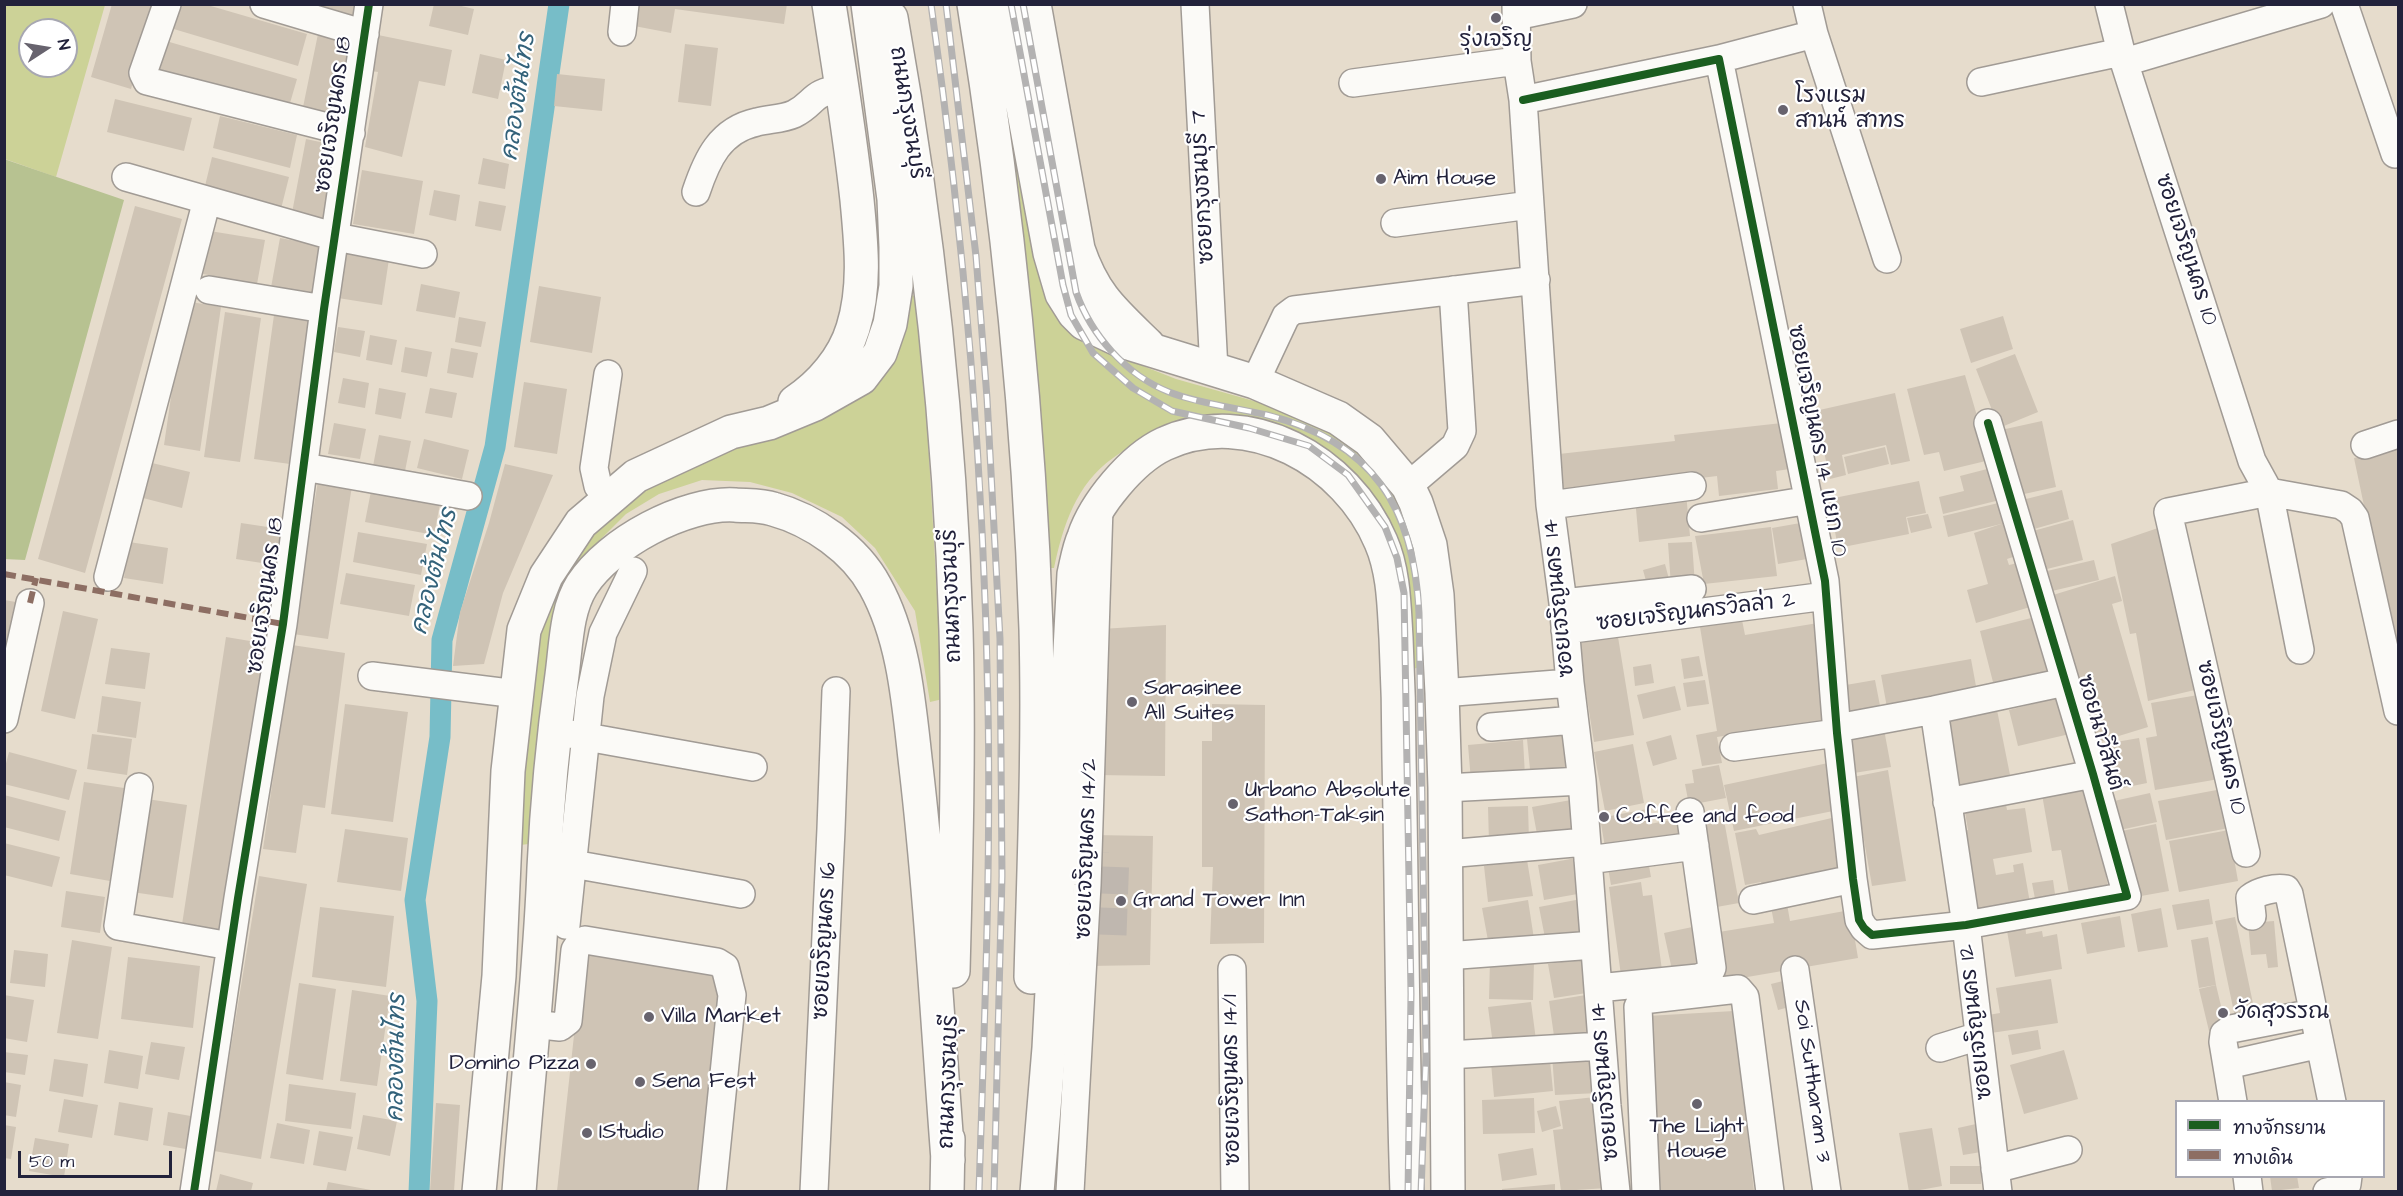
<!DOCTYPE html>
<html>
<head>
<meta charset="utf-8">
<style>
	body { margin:0 }
	#map { position:relative; width:2403px; height:1196px; overflow:hidden; background:#e6dccc; font-family:"Architects Daughter","Playpen Sans Thai",sans-serif }
	canvas { display:block }
	.frame { position:absolute; inset:0; border:6px solid #22223b; pointer-events:none }
	.legend { position:absolute; left:2175px; top:1100px; width:210px; height:78px; box-sizing:border-box; background:#fff; border:2px solid #a7a7b1; margin:0; padding:8px 10px; list-style:none; font-size:18px; color:#22223b }
	.legend li { display:flex; align-items:center; gap:12px; height:30px }
	.legend b { width:30px; border:2px solid #a7a7b1 }
	.north { position:absolute; left:18px; top:18px; width:60px; height:60px; box-sizing:border-box; background:#fff; border:2px solid #a7a7b1; border-radius:50%; rotate:78deg; font-size:16px; font-weight:700; line-height:24px; text-align:center; color:#22223b }
	.north::after { content:''; display:block; margin:auto; width:21px; height:27px; background:#67636e; clip-path:polygon(50% 0,100% 100%,50% 72%,0 100%) }
	.scale { position:absolute; left:18px; top:1151px; width:154px; height:27px; box-sizing:border-box; border:3px solid #22223b; border-top:0; padding-left:8px; font-size:18px; line-height:21px; white-space:nowrap; color:#22223b; -webkit-text-stroke:4px #fff; paint-order:stroke }
</style>
</head>
<body>
<div id="map">
<canvas width="2403" height="1196"></canvas>
<div class="frame"></div>
<ul class="legend">
<li><b style="height:8px;background:#1b5e20"></b>ทางจักรยาน</li>
<li><b style="height:8px;background:#8d6e63"></b>ทางเดิน</li>
</ul>
<div class="north">N</div>
<div class="scale">50 m</div>
</div>
<script>
const context = document.querySelector('canvas').getContext('2d');
context.lineJoin = 'round';
function fill(path, color) {
  context.fillStyle = color;
  context.fill(path, 'evenodd');
}
function trace(path, color, width, dash) {
  context.strokeStyle = color;
  context.lineWidth = width;
  context.lineCap = dash ? 'butt' : 'round';
  context.setLineDash(dash || []);
  context.stroke(path);
}
function write(font, color, halo, rows, align = 'center') {
  context.font = font + ' "Architects Daughter","Playpen Sans Thai",sans-serif';
  context.lineWidth = 4.5;
  context.setLineDash([]);
  context.textBaseline = 'middle';
  context.strokeStyle = halo;
  context.fillStyle = color;
  for (const [text, x, y, turn = 0] of rows) {
    context.save();
    context.translate(x, y);
    context.rotate((+turn || 0) * Math.PI / 180);
    context.textAlign = isNaN(turn) ? turn : align;
    if (halo) context.strokeText(text, 0, 0);
    context.fillText(text, 0, 0);
    context.restore();
  }
}
const green = new Path2D(`
	M5,4l100,1 -49,172 -51,-18zM30,30h36v36h-36z
	M1011,121l56,205 15,16 94,37 117,33 67,36 31,37 32,69 4,103 -3,9 -15,4 -9,-82 -75,-126 -172,-28c-13,8 -28,15 -40,24 -37,26 -50,68 -59,110h-7l-40,-443z
	M912,295l8,4 23,400 -13,3 -15,-91 -40,-63 -33,-31 -50,-24 -42,-11 -48,-2 -43,14 -33,20 -52,52 -19,48 -26,230 -9,1 -4,-12 23,-213 18,-50 61,-61 18,-15 187,-88 78,-108z`);
const forest = new Path2D(`
	M4,159l120,41 -99,360 -21,-1z`);
const canal = new Path2D(`
	M419,1192l8,-191 -12,-101 25,-163 2,-97 53,-193 64,-443`);
const building = new Path2D(`
	M112,4h44l-25,85 -40,-12z
	M174,4h30l103,30 -9,32 -131,-39z
	M300,4h55l-3,14z
	M434,4h19l21,5 -6,26 -39,-9z
	M632,4h155l-3,20 -109,-15 -4,24 -42,-8z
	M318,34l32,6 -16,78 -32,-6z
	M378,35l74,15 -7,36 -26,-5 -17,76 -37,-10 13,-75 -7,-1z
	M166,41l131,38 -9,31 -131,-38z
	M685,44l33,4 -7,58 -33,-4z
	M480,54l26,6 -8,39 -26,-6z
	M557,74l48,5 -3,32 -48,-5z
	M115,99l77,19 -8,33 -77,-19z
	M220,116l77,19 -7,33 -77,-20z
	M306,139l33,7 -16,78 -32,-6z
	M212,157l77,20 -8,32 -77,-19z
	M483,158l26,6 -4,25 -27,-5z
	M362,170l61,11 -9,53 -61,-10z
	M434,190l26,5 -4,26 -27,-6z
	M479,201l27,5 -5,25 -26,-5z
	M135,206l47,13 -97,354 -47,-14z
	M210,231l55,9 -8,44 -54,-10z
	M280,238l43,8 -10,56 -43,-9z
	M345,252l44,7 -7,46 -44,-7z
	M421,284l39,8 -5,26 -39,-7z
	M539,286l62,11 -9,56 -62,-11z
	M185,301l36,6 -21,144 -36,-6z
	M225,312l36,6 -21,144 -36,-5z
	M274,315l37,5 -21,144 -36,-5z
	M2003,316l10,33 -42,14 -11,-34z
	M459,317l27,5 -5,25 -26,-5z
	M338,327l27,4 -5,26 -26,-5z
	M370,335l27,5 -5,25 -26,-5z
	M405,347l27,5 -5,25 -26,-5z
	M451,348l27,5 -5,25 -26,-5z
	M2015,354l23,58 -39,16 -23,-59z
	M1965,375l25,85 -46,11 -5,-19 -15,3 -17,-66z
	M343,378l26,5 -4,25 -27,-5z
	M524,382l43,7 -10,65 -43,-7z
	M379,388l27,5 -5,26 -26,-5z
	M430,388l27,5 -5,25 -27,-5z
	M1895,393l15,68 -19,4 -5,-20 -44,10 4,20 -16,4 -15,-68z
	M2042,421l14,66 -41,9 -14,-66z
	M1791,422l6,46 -21,3 2,18 -59,7 -2,-20 -153,19 -5,-41 116,-13 -1,-6z
	M334,423l32,6 -6,30 -32,-5z
	M379,435l32,6 -6,30 -32,-5z
	M424,439l45,11 -7,29 -45,-11z
	M1885,447l4,17 -41,10 -4,-17z
	M2398,448v214l-1,1 -43,-205z
	M152,463l38,9 -8,36 -39,-10z
	M505,464l48,11 -50,118 -19,71 -31,2 7,-54 29,-89z
	M1995,467l9,32 -61,15 -4,-17 25,-6 -4,-15z
	M318,481l34,5 -24,153 -35,-5z
	M1919,481l7,32 -20,4 3,17 -71,14 -9,-49z
	M2062,490l7,29 -35,10 -8,-30z
	M371,491l69,13 -6,31 -69,-13z
	M1686,493l4,43 -51,6 -4,-44z
	M2007,501l15,53 -15,5 2,6 17,-4 11,44 -61,18 -9,-33 21,-6 -14,-51 27,-9 -53,13 -5,-21z
	M1928,514l4,14 -21,5 -4,-15z
	M2073,520l10,40 -40,10 -10,-39z
	M1806,522l7,36 -35,6 -6,-36z
	M241,523l40,6 -6,36 -39,-6z
	M1771,527l6,49 -73,8 -9,-48z
	M2158,528l41,161 -51,12 -12,-68 -6,1 -19,-90z
	M358,532l69,12 -6,31 -68,-13z
	M129,542l39,6 -5,36 -39,-6z
	M1692,542l3,43 -24,1 -3,-43z
	M2094,560l5,20 -47,11 -5,-20z
	M1665,564l5,19 -22,5 -5,-18z
	M346,573l69,12 -6,31 -69,-12z
	M2115,576l7,25 -10,3 36,123 -52,16 -43,-148z
	M4,600l12,2 -10,54h-2z
	M63,611l35,8 -23,100 -34,-8z
	M2043,615l14,59 -62,16 -15,-59z
	M1742,620l3,15 73,-12 10,106 -26,4 -2,-9 -83,13 5,26 -20,3 -6,-31 21,-4 -17,-104z
	M1166,625l-1,151 -68,-1 4,-146z
	M226,637l42,7 -46,293 -41,-6z
	M1618,637l16,98 -40,7 -16,-99z
	M292,645l53,8 -20,155 -22,-3 -7,48 -33,-4z
	M111,648l39,5 -5,36 -40,-5z
	M1699,656l4,20 -19,3 -3,-20z
	M1971,659l7,38 -90,16 -7,-38z
	M1651,664l3,19 -19,3 -2,-19z
	M1705,680l4,24 -22,3 -4,-24z
	M1875,680l7,36 -36,7 -6,-37z
	M1675,686l6,24 -38,9 -6,-24z
	M2204,694l15,85 -64,11 -9,-52 11,-2 -6,-33z
	M102,696l39,6 -5,36 -39,-6z
	M2064,696l10,37 -56,13 -9,-36z
	M345,704l63,8 -15,110 -62,-8z
	M1212,704l53,1 -1,238 -54,1 3,-77h-11v-126h10z
	M1997,710l15,75 -53,10 -15,-74z
	M1883,724l8,43 -37,6 -8,-43z
	M92,734l40,5 -5,36 -40,-6z
	M1566,735l4,40 -39,4 -4,-40z
	M1671,735l6,24 -24,7 -7,-24z
	M2139,738l8,45 -39,8 -9,-46z
	M1523,740l2,36 -54,5 -3,-36z
	M1633,744l11,59 -39,8 -11,-59z
	M9,752l68,18 -8,30 -65,-16v-13z
	M1828,763l10,47 -104,21 -10,-46z
	M1719,765l7,33 -37,7 -4,-21 9,-1 -2,-13z
	M1888,770l18,111 -34,5 -19,-109z
	M2088,780l21,112 -39,7 -9,-49 -9,1 -11,-62z
	M84,782l40,6 -14,93 -40,-7z
	M2222,789l7,39 -63,12 -8,-39z
	M2004,793l3,17 18,-2 7,44 -39,7 3,16 18,-3 -1,-7 10,-2 7,40 -60,10 -14,-80 12,-3 -5,-30z
	M2150,793l7,29 -37,8 -6,-29z
	M4,795l62,16 -7,30 -55,-14z
	M147,799l40,6 -14,93 -41,-6z
	M1571,800l7,37 -39,8 -7,-38z
	M1528,806l1,35 -40,2 -1,-36z
	M1647,809l3,15 36,-7 5,23 -85,13 -6,-35z
	M1722,809l17,94 -28,5 -17,-94z
	M1836,817l10,61 -82,16 -3,-12 -16,3 -10,-52 21,-4 3,6z
	M2156,824l13,67 -39,7 -13,-66z
	M345,829l63,9 -7,53 -64,-9z
	M2229,830l9,51 -59,11 -10,-51z
	M1093,835l60,1 -3,129 -62,1z
	M4,843l56,14 -8,30 -48,-12z
	M1647,855l4,22 -40,8 -4,-23z
	M1576,858l7,35 -39,7 -6,-35z
	M1527,860l6,36 -45,6 -4,-36z
	M259,876l48,8 -46,275 -47,-8z
	M2053,880l3,21 -20,3 -4,-21z
	M1641,882l2,14 9,-1 11,83 -41,5 -13,-96z
	M66,891l39,6 -5,36 -39,-6z
	M1581,899l7,37 -42,7 -7,-36z
	M2209,899l4,25 -36,6 -5,-25z
	M1528,900l6,39 -45,7 -7,-38z
	M1787,904l3,17 60,-11 8,48 -134,23 -4,-24 -1,-25 55,-9 -3,-16z
	M320,907l74,9 -8,71 -74,-10z
	M2161,908l7,39 -30,5 -7,-38z
	M2120,916l5,31 -38,7 -6,-31z
	M2235,917l21,101 -20,4 -21,-101z
	M2274,921l4,46 -10,1 -2,-14 -15,1 -3,-32z
	M2025,922l1,12 16,-3 1,6 14,-3 5,35 -47,8 -9,-52z
	M1697,926l10,46 -33,7 -10,-46z
	M2208,937l8,48 -17,3 -8,-48z
	M72,940l40,7 -14,92 -41,-6z
	M14,950l34,4 -3,33 -35,-4z
	M583,953l138,19 -20,219h-144z
	M128,957l72,9 -7,62 -72,-9z
	M1587,958l6,34 -39,6 -6,-34z
	M1490,961l44,1 -1,38 -44,-1z
	M2051,979l7,44 -67,10 -3,-18 12,-2 -4,-25z
	M1787,980l6,26 -15,4 -7,-26z
	M299,983l37,6 -13,91 -37,-6z
	M2216,985l10,42 -17,4 -10,-42z
	M352,990l38,6 -13,90 -37,-5z
	M1592,994l7,42 -44,7 -6,-42z
	M4,995l30,5 -7,42 -23,-4z
	M1531,1002l5,38 -43,5 -5,-38z
	M1734,1011l20,180h-101l-6,-175z
	M2038,1030l3,19 -29,6 -4,-20z
	M151,1042l34,5 -6,33 -34,-6z
	M109,1050l34,6 -5,33 -34,-6z
	M1549,1050l4,41 -59,6 -3,-34z
	M2064,1050l14,49 -54,15 -14,-49z
	M4,1052l24,3 -3,20 -21,-3z
	M1596,1053l3,40 -44,2 -3,-40z
	M54,1059l34,5 -5,33 -34,-6z
	M4,1082l17,3 -5,32 -12,-2z
	M289,1084l67,9 -5,36 -66,-8z
	M1595,1097l12,91 -46,3 -8,-61 10,-1 -4,-28z
	M1534,1098l1,35 -52,1 -1,-34z
	M64,1099l34,6 -6,33 -34,-6z
	M119,1102l34,6 -5,33 -34,-6z
	M436,1103l24,2 -6,86h-24z
	M1556,1106l5,20 -19,6 -5,-21z
	M168,1112l34,6 -5,33 -34,-6z
	M363,1115l34,6 -7,35 -33,-7z
	M277,1123l33,7 -6,34 -34,-6z
	M1976,1124l5,28 -18,3 -5,-27z
	M4,1125l12,2 -5,32 -7,-1z
	M1932,1128l10,58 -33,6 -10,-59z
	M319,1131l34,6 -7,34 -33,-6z
	M35,1138l34,6 -5,33 -35,-6z
	M1533,1148l4,27 -35,6 -4,-27z
	M1950,1166h31v18h-31z
	M220,1174l33,9 -2,8h-35z
	M2270,1176h27l2,12 -27,3z
	M328,1182l43,8 -1,1h-44z
	M1555,1184v7h-53v-2z`);
const minorTunnel = new Path2D(`
	M1113,935l3,-82`);
const minor = new Path2D(`
	M167,4l-24,69 4,8 204,52
	M264,4l101,30
	M1195,4l19,366
	M1516,4l1,57 6,39 27,405 13,98 7,80 12,98 25,325 9,86
	M1807,4l7,30 73,225
	M2109,4l12,48 131,409 17,31 72,13 9,6 5,7 43,193
	M2344,4l51,150
	M1516,16l57,-12
	M622,32l3,-28
	M1719,59l95,-25
	M2125,62l196,-58
	M1981,82l140,-30
	M1353,83l164,-22
	M1523,100l196,-41 106,522 12,152 16,146 6,41 5,8 8,7 94,-10 161,-29 -34,-122 -105,-351
	M126,177l210,60 87,17
	M696,192c11,-33 24,-62 61,-70 12,-3 26,-3 37,-8 22,-11 16,-22 48,-25
	M1395,223l135,-18
	M209,290l115,19
	M608,374l-14,94 4,18 10,14
	M1255,382l31,-66 8,-6 242,-30
	M2365,445l33,-11
	M304,467l164,29
	M1408,486l47,-40 7,-15 -9,-141
	M1550,505l142,-19
	M1701,518l109,-18
	M108,577l99,-377
	M1563,603l129,-14
	M1565,630l261,-34
	M372,676l145,18
	M1442,693l128,-10
	M1934,710l32,215 32,267
	M4,719l26,-116
	M1491,727l83,-7
	M1837,728l97,-18 131,-28
	M570,734l183,33
	M1734,747l103,-14
	M139,787l-21,139 112,20
	M1445,788l137,-7
	M1947,802l146,-28
	M2246,853l-78,-341 101,-20 31,158
	M1446,854l140,-12
	M1588,860l107,-14
	M556,861l185,33
	M1753,900l100,-21
	M2252,916l-2,-18c9,-7 25,-11 36,-9l3,5 43,208
	M566,925l24,-229 13,-63 30,-62
	M1446,956l148,-11
	M1232,969l3,223
	M1795,970l32,222
	M1598,988l100,-10 11,-4 3,-6 -22,-156
	M532,1024l28,3 8,-6 7,-71 4,-6 6,-4 132,22 8,5 7,28 -20,197
	M1940,1048l39,-12
	M1448,1055l154,-9
	M2227,1065l93,-21
	M2233,1102l-10,-60 1,-8 7,-5 82,-16
	M1995,1169l73,-19
	M2247,1176l2,16
	M194,1192l44,-294 45,-274 41,-315 45,-305
	M814,1192l17,-363 5,-138
	M1070,1192l17,-307 12,-378
	M1646,1192l-8,-185 3,-6 10,-2 87,-10 7,8 25,195
	M2327,1192l13,-3 7,-5 1,-8`);
const major = new Path2D(`
	M974,4c34,209 55,414 62,625 3,116 -2,232 -5,348
	M1004,4l46,249 12,41 12,19 10,10 38,18 133,41 83,36 31,22 39,46 8,17 14,42 7,50 5,98 3,95 3,404
	M1034,4l44,245c16,47 35,62 70,96
	M891,18c36,202 59,407 65,612 3,113 0,227 -3,341
	M795,402c26,-17 49,-44 58,-74 13,-42 8,-85 4,-128 -7,-66 -18,-131 -28,-196
	M479,1192l20,-216 9,-205 16,-141 22,-54 35,-53 55,-47 95,-44 38,-9 46,-19 46,-26 19,-25 10,-29 6,-38v-39l-2,-48 -26,-195
	M519,1192c8,-108 21,-216 25,-324 3,-65 9,-129 18,-193 4,-29 4,-65 20,-90 27,-42 103,-83 153,-80 12,1 26,0 38,4 40,11 82,40 102,77 30,54 34,121 41,181 15,130 22,262 32,393
	M947,1192l1,-53
	M1037,1192l12,-144 25,-474c3,-13 5,-26 10,-37 11,-33 48,-78 80,-93 85,-39 183,17 217,98 13,30 13,64 15,96 2,40 3,80 3,120 3,144 3,289 8,434`);
const rail = new Path2D(`
	M931,4c33,233 53,468 57,703 3,162 -4,323 -9,485
	M946,4l30,252 11,142 13,241 2,237 -8,316
	M1011,4l52,281 8,30 22,38 40,35 39,23 77,17 60,18 39,29 37,52 12,31 7,35 7,401 -3,198
	M1023,4l53,288c15,43 50,83 93,100 27,11 68,16 98,23 106,27 147,92 152,198l7,443 -5,136`);
const quiet = new Path2D(`
	M4,574l279,50
	M30,603l6,-25`);
const cycleway = new Path2D(`
	M1523,100l196,-41 106,522 12,152 16,146 6,41 5,8 8,7 94,-10 161,-29 -34,-122 -105,-351
	M194,1192l44,-294 45,-274 41,-315 45,-305`);
const markers = [
	[1496,18,6,"#67636e"],
	[1783,110,6,"#67636e"],
	[1381,179,6,"#67636e"],
	[1132,702,6,"#67636e"],
	[1233,804,6,"#67636e"],
	[1604,817,6,"#67636e"],
	[1121,901,6,"#67636e"],
	[2223,1013,6,"#67636e"],
	[649,1017,6,"#67636e"],
	[591,1064,6,"#67636e"],
	[640,1082,6,"#67636e"],
	[1697,1104,6,"#67636e"],
	[587,1133,6,"#67636e"]
];
const poiNames = [
	["รุ่งเจริญ",1496,41,"center"],
	["โรงแรม",1795,97],
	["สานน์ สาทร",1795,122],
	["Aim House",1393,179],
	["Sarasinee",1144,689],
	["All Suites",1144,714],
	["Urbano Absolute",1245,791],
	["Sathon–Taksin",1245,816],
	["Coffee and food",1616,817],
	["Grand Tower Inn",1133,901],
	["วัดสุวรรณ",2235,1013],
	["Villa Market",661,1017],
	["Domino Pizza",579,1064,"right"],
	["Sena Fest",652,1082],
	["The Light",1697,1127,"center"],
	["House",1697,1152,"center"],
	["IStudio",599,1133]
];
const streetNames = [
	["ถนนกรุงธนบุรี",906,113,81],
	["ซอยเจริญนคร 18",335,115,-82],
	["ซอยกรุงธนบุรี 7",1204,187,-93],
	["ซอยเจริญนคร 10",2185,250,72],
	["ซอยเจริญนคร 14 แยก 10",1816,441,79],
	["ซอยเจริญนคร 18",267,596,-82],
	["ถนนกรุงธนบุรี",953,596,-92],
	["ซอยเจริญนคร 14",1560,598,-96],
	["ซอยเจริญนครวิลล่า 2",1696,613,-7],
	["ซอยนาวีสันต์",2099,733,74],
	["ซอยเจริญนคร 10",2220,738,77],
	["ซอยเจริญนคร 14/2",1088,849,-88],
	["ซอยเจริญนคร 16",826,941,-87],
	["ซอยเจริญนคร 12",1977,1022,-97],
	["ซอยเจริญนคร 14/1",1233,1080,-91],
	["Soi Suttharam 3",1811,1081,82],
	["ถนนกรุงธนบุรี",950,1082,-88],
	["ซอยเจริญนคร 14",1606,1082,-95]
];
const waterNames = [
	["คลองต้นไทร",520,97,-82],
	["คลองต้นไทร",436,572,-76],
	["คลองต้นไทร",398,1058,-89]
];
fill(green, '#ccd297');
fill(forest, '#b7c291');
trace(canal, '#77bdc8', 21);
fill(building, '#cfc4b5');
trace(minorTunnel, '#bfb7af', 27, [27, 14]);
trace(minor, '#a19b95', 30);
trace(major, '#a19b95', 36);
trace(minor, '#fbfaf7', 27);
trace(major, '#fbfaf7', 33);
trace(rail, '#b3b2b2', 7);
trace(rail, '#fff', 4.5, [14]);
trace(quiet, '#8d6e63', 6, [12, 6]);
trace(cycleway, '#1b5e20', 8);
for (const [x, y, r, color] of markers) {
  const dot = new Path2D();
  dot.arc(x, y, r, 0, 2 * Math.PI);
  context.fillStyle = color;
  context.fill(dot);
  trace(dot, '#fff', 2);
}
write('22px', '#22223b', '#fff', poiNames, 'left');
write('22px', '#22223b', '#fff', streetNames);
write('italic 24px', '#33627a', '#fff', waterNames);
</script>
</body>
</html>
